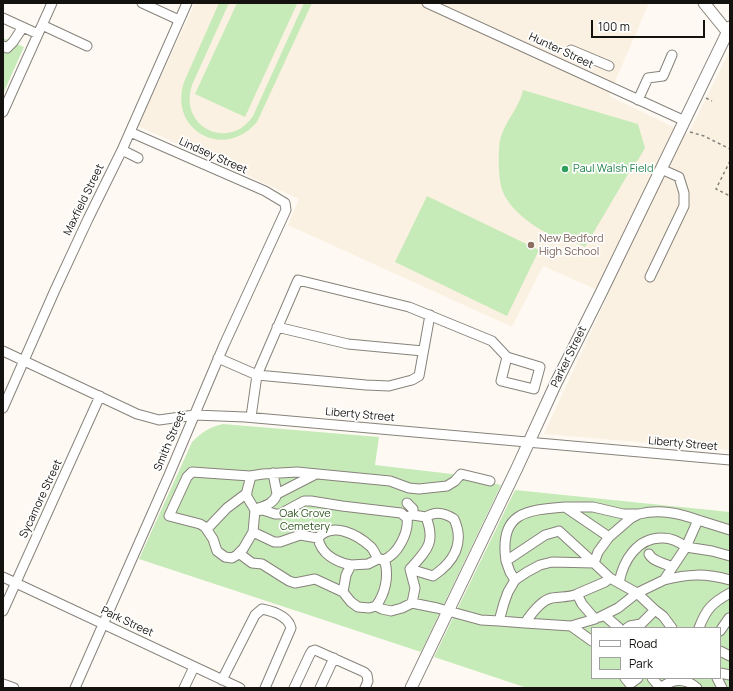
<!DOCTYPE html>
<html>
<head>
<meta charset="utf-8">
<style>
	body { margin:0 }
	#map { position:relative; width:733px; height:691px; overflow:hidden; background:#fefaf3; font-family:Manrope,sans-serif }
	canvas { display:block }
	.frame { position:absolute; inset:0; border:4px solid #14120f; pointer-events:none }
	.legend { position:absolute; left:591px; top:627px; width:130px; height:52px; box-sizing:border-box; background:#fff; border:1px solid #a1a09f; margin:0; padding:5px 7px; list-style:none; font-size:12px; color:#14120f }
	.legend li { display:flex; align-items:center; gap:8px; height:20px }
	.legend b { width:20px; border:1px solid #a1a09f }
	.scale { position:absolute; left:591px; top:20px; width:114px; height:18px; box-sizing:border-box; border:2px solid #14120f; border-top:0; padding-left:5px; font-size:12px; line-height:14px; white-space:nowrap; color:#14120f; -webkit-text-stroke:3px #fff; paint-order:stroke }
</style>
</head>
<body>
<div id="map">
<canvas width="733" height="691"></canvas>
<div class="frame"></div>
<ul class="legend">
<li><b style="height:5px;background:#fff"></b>Road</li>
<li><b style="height:11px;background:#c7ebb8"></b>Park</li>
</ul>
<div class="scale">100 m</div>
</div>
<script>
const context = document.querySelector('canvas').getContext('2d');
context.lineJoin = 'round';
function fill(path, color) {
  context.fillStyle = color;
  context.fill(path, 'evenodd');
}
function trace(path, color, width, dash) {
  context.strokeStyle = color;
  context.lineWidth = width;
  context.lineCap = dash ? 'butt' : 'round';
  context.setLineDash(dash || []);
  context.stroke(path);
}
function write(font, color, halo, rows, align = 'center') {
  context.font = font + ' Manrope,sans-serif';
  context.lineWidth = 3.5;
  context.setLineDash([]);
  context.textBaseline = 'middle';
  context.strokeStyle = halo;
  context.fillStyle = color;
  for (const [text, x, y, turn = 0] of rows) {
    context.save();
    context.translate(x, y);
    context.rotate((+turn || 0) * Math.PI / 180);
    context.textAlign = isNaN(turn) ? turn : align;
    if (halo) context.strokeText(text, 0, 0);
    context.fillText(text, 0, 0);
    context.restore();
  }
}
const built = new Path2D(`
	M195,3h454l-40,93 79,38 42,-84v400l-186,-16 64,-139 -65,-29 -31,61 -224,-102 11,-26 -161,-73z`);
const green = new Path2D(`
	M219,3h10l-37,82c-14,42 37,67 61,31l51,-113h8l-55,119c-33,39 -89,8 -73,-40z
	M237,3l60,1 -52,113 -50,-23z
	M3,38l21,9 -21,47z
	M523,90l115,34 7,24 -7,12 -4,4 -49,83c-10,-6 -17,-5 -26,-8 -20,-8 -48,-27 -56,-47 -5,-11 -5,-40 -3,-52 4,-18 20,-33 23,-50z
	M427,196l112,54 -32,66 -112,-54z
	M223,424l156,13 -4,28 77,9 49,11 -80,167 -282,-93 53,-117c10,-10 17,-15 31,-18z
	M515,490l215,22v176h-203l-93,-31zM592,628h128v50h-128z`);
const path = new Path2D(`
	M706,98l6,3
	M690,132l14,4 26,13
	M730,161l-14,28 14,7`);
const minor = new Path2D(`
	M142,3l37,17
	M427,3l258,118
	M3,18l35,16
	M42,25l45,21
	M3,46l4,2 6,-6 10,-15
	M571,50l38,16
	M638,100l10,-22 15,-2 9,-21
	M3,112l49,-109
	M122,150l16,8
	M650,277l34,-71v-13l-5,-16 -18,-8
	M277,327l71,17 75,7
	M3,351l134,63 22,6 36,-5 50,2 485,43
	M218,358l39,17 41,-95 111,27 83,34 15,16 -6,24 33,8 6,-22 -33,-10
	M3,408l52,-118 33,-71 34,-69 65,-147
	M251,417l6,-42 109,10 23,1 23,-6 7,-4 11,-61
	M273,473l4,21
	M251,476l-5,19 9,15 -2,22 -10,17 -6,6 -5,3 -7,-1 -8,-6 -4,-12 -8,-12 -5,-3 -31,-8 18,-39 5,-5 58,4 13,-2 34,-2 93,9 19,7 10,1 28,-3 8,-5 6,-7 29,7
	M407,503l6,6v6
	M565,507h28l30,7h16l-8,4 -22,19
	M256,509c8,-3 18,-5 21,-15l37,-19
	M255,511l8,-1 12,4h5l24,-13h7l31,5 59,7 6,5c2,14 -9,37 -24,42
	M639,514c21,-5 39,-1 59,6
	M406,517l7,-2 13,2
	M207,529l20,-21 20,-15
	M730,530l-32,-10 -12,27 26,4 18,5
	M253,532l21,10h6l20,-7 18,3
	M240,554l12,9 10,1 27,17 6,2 20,-4 28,13 8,10 7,5 11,1 7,-2 6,3 9,2 11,-3 10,-5 25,5 44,12 18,1 5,-18 4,-11 7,-12 12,-8 13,-7 12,-3 42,1 16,15 9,5c4,-22 18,-46 44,-45 9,0 15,3 23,9l-22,33 -27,13 18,17 -14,14 -11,2 -3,2
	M649,554c4,8 16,9 23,13
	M506,561c-7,-48 19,-51 59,-54l44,30 -11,15 -4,11 -35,-32 -14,4 -39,26 4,11 5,8
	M351,565c-15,-3 -30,-11 -33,-27 15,-17 40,-3 53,9 3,3 4,7 6,10 2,2 6,3 8,5 4,15 0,32 -9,44
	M410,569c17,-19 26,-26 16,-52 9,-6 19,-4 28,2 11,24 0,43 -21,57l-23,-7 5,19 -3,15
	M3,577l237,111
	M664,580c24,-6 41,-7 66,0
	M343,592l3,-17 5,-10 17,-1 10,-5
	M655,610l8,6 9,12
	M3,611l97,-215
	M604,615l14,-7 19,-15 -18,-10
	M600,617l4,-2 15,13
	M499,621l26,2
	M571,626l-46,-3c6,-9 16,-23 27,-25 9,-2 16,0 25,-4
	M699,628c7,-19 13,-25 31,-35
	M720,631l9,-13 1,1
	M592,641l-21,-15 24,-7 -13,-15 -5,-10 28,-12 5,-4
	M720,651l10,5
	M720,673l10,2
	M625,678l5,6 8,-6
	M652,678l5,6 5,3
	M717,678l5,10
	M222,680l33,-65 7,-6c10,2 26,7 29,19l-26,60
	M3,684l11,4
	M75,688l94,-213 55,-130 62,-135 -1,-7 -20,-12 -135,-59
	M184,688l10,-21
	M294,688l16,-34 2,-3 3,-1 49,22 3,3 1,6 -3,7
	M320,688l14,-30
	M663,688l-1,-1c12,-9 24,-9 35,1`);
const major = new Path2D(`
	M704,3l26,32
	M411,688l106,-220 39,-85 44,-88 130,-268`);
const markers = [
	[565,169,4,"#2e9e5b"],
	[531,245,4,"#8d6e63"]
];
const streetNames = [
	["Hunter Street",561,51,25],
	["Lindsey Street",213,156,24],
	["Maxfield Street",84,200,-64],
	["Parker Street",569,357,-64],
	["Liberty Street",360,415,5],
	["Smith Street",170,441,-67],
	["Liberty Street",683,444,5],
	["Sycamore Street",41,499,-65],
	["Park Street",127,622,25]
];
const leisureNames = [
	["Paul Walsh Field",573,169]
];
const educationNames = [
	["New Bedford",539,239],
	["High School",539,252]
];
const parkNames = [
	["Oak Grove",305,514],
	["Cemetery",305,527]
];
fill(built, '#fbf1e2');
fill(green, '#c7ebb8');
trace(minor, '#87837b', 11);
trace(major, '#87837b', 13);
trace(path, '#84817c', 1.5, [3, 3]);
trace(minor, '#fff', 9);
trace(major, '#fff', 11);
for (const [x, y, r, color] of markers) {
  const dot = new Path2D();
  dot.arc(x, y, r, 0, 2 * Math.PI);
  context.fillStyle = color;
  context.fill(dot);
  trace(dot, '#fff', 1.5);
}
write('11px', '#14120f', '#fff', streetNames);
write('11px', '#27864d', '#fff', leisureNames, 'left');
write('11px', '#785e54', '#fff', educationNames, 'left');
write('11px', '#2f551c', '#fff', parkNames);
</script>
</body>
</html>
